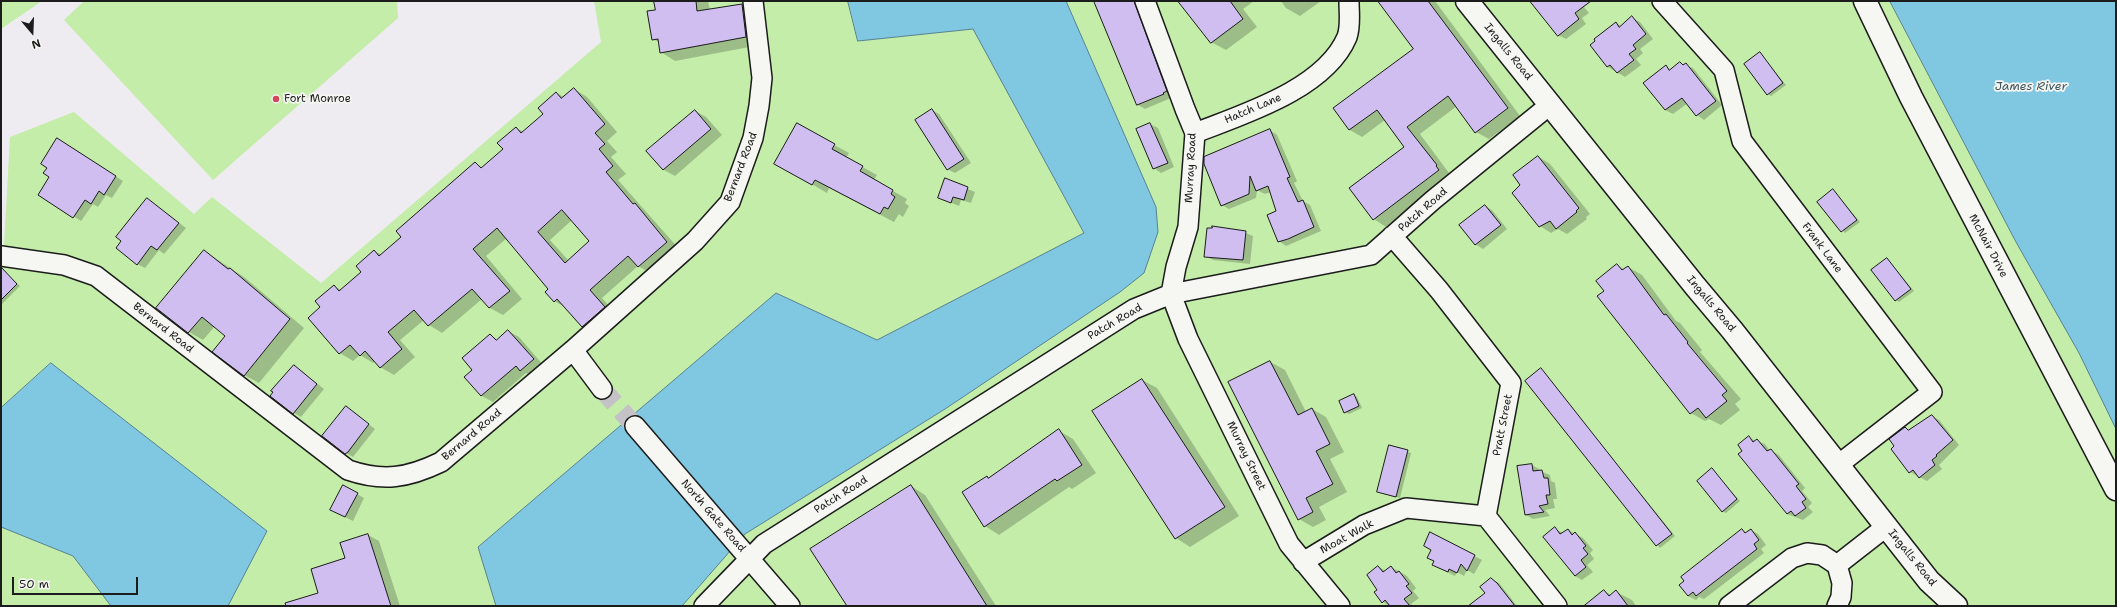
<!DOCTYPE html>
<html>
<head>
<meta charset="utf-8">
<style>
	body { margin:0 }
	#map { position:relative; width:2117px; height:607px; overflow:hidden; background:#eeebf1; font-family:"Shantell Sans",sans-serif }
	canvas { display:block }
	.frame { position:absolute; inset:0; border:2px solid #1c1c1c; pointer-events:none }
	.north { position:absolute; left:12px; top:12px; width:40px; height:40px; -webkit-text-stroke:3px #f6f6f2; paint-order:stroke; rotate:161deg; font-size:11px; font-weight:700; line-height:16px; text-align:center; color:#1c1c1c }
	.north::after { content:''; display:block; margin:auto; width:14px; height:18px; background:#1c1c1c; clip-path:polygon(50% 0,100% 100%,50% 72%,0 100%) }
	.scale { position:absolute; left:12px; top:577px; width:126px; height:18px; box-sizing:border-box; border:2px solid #1c1c1c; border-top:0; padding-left:5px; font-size:12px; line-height:14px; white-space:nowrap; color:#1c1c1c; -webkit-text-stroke:3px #f6f6f2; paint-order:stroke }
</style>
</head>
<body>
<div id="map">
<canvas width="2117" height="607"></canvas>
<div class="frame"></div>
<div class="north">N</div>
<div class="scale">50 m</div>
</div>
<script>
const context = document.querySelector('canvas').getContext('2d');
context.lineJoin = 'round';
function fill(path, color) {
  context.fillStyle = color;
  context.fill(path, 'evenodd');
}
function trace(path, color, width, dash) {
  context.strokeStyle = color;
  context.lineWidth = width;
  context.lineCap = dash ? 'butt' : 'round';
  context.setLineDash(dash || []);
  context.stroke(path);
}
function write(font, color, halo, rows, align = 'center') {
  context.font = font + ' "Shantell Sans",sans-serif';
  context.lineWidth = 3.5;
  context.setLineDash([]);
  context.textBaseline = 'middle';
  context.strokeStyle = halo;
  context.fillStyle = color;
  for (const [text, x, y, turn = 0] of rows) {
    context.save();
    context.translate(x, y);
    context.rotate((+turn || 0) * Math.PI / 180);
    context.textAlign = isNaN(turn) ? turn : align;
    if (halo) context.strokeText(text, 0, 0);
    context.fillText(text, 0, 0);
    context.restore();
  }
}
const green = new Path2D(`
	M1,1h41l-41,28z
	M84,1h313l1,17 -185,162 -149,-160z
	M594,1h1471l51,81v524h-2115v-361h3l6,-108 64,-25 120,102 18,-17 109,86 280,-241z`);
const water = new Path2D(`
	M848,1h218l90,206 2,25 -14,41 -24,19 -175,117 -200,125 -63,72h-186l-18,-59 298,-254 101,47 207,-107 -111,-204 -115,12z
	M1890,1h226v428l-37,-76 -63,-111z
	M51,363l216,168 -39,75h-117l-38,-50 -72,-29v-119z`);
const shadow = new Path2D(`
	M655,1h53l2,9 32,-5 14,8 4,32 -85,16 -14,-9 -1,-9 -7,-4 3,-28z
	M1094,1h47l32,94 -3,2 1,1 -26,11 -7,-4z
	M1179,1h75l-11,8 14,18 -31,23 -15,-8z
	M1281,1h40l-21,15 -14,-8z
	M1379,1h56l85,115 -31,23 -13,-7 -19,-26 -37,28 29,39 -1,1 3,4 -65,49 -12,-8 32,-72 -21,-27 -23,17 -12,-7 -16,-21 81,-60z
	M1531,1h61l-8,6 5,6 -7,5 4,6 -20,15 -8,-4z
	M1632,18l8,4 13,17 -13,10 3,4 -7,6 5,6 -16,12 -17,-10 -17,-22 25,-22 5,3z
	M1760,53l26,32 -15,11 -3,-2z
	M1680,63l13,5 29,37 -18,15 -7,-5 -9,-12 -15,11 -8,-4 1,-43 6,3z
	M574,89l13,8 30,35 -10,9 10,11 -6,5 15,17 -8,6 62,70 -28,24 -14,-8 -36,32 15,17 -21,19 -14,-7 -17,-20 -11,-6 -5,-12 -42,-51 -21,18 36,43 -19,16 -13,-7 -8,-9 -40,34 -13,-8 -5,-5 -24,20 15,17 -21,18 -14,-8 -5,-6 -2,2 -13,-8 -7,6 -13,-8 -31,-35 13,-11 12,-21 7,4 21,-18 12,-21 8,4 21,-18 72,-74 8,5 21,-18 12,-22 8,4 20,-18 12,-21 8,4zM572,220l19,21 -22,20 -19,-21z
	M932,110l7,4 32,49 -16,10 -8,-4z
	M695,111l11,6 16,18 -47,41 -11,-6 -16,-19z
	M1150,124l8,4 16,39 -13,6 -7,-5z
	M797,125l52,28 -3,5 31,17 -3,5 33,19 -2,4 4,3 -6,11 -4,-3 -5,8 -65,-34 -2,5 -51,-30z
	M1270,130l7,5 20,46 -3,2 9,18 7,4 11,26 -35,15 -7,-5 -1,-29 -7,-20 -6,2 -8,-4 -1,8 -27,11 -7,-4z
	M65,144l58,37 -11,17 -6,-3 -8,12 -5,-3 -12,17 -41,-26 11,-18z
	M1539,157l11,7 40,50 -4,3 1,2 -20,15 -9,-5 -7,4 -11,-7 -18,-41z
	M946,180l29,12 -4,11 -10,-3 -2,6 -19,-8z
	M1833,190l27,32 -15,11 -27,-31z
	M147,199l39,29 -22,26 -5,-4 -14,18 -8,-4z
	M1485,206l7,4 15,19 -24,20 -8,-5z
	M1213,227l23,2 17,7 -3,28 -37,-4 -8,-4z
	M204,251l40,26 60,51 -45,55 -15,-8 -17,-40 -12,-9 -12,14 -14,-8 -32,-24z
	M1887,259l27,32 -15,11 -3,-2z
	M1617,265l8,5 3,-3 14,8 34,46 4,2 22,27 -2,2 41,47 -6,5 5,6 -19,15 -12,-6 -4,2 -14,-8 -85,-122z
	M3,271l17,15 -19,19v-32z
	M508,331l11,6 25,29 -12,10 -6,-3 -33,29 -11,-6 -16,-19 8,-7 16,-35 8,5z
	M1270,362l15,8 21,42 6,-3 14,8 18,35 -14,7 17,33 -28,15 7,13 -13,7 -14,-8z
	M295,366l29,23 -23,28 -7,-4z
	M1541,370l134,166 -15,12 -134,-167z
	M1142,380l15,8 82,128 -49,31 -14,-9z
	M1354,395l3,2 5,11 -13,6 -4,-2 -5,-10z
	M346,407l29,22 -22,28 -7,-4z
	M1932,416l7,4 20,25 -20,20 3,4 -15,12 -17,-9 -5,-44 4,2z
	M1059,431l14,8 23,34 -24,16 -3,-2 -70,48 -14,-9 2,-49 2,1z
	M1749,438l16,6 5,7 8,3 27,34 -3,3 10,12 -4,4 5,5 -10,8 -16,-6 -43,-63z
	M1390,446l21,7 -11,45 -22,-6z
	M1532,465l7,4 1,2 10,4 1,6 4,2 2,16h-4l2,9 -10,2 5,6 -17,3 -7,-4z
	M1712,470l28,31 -14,12 -4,-2z
	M911,486l14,9 71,111h-148z
	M357,494l7,4 -11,23 -14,-7z
	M1555,529l8,4 5,-3 15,8 10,12 -3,3 4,6 -7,6 6,7 -11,8 -7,-4z
	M1742,530l5,3 4,-3 7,4 8,11 -5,4 3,4 -60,46 -5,-2 -3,3 -8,-4z
	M1431,534l51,26 -8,14 -7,-4 -3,6 -7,-4 -2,4 -14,-7 -6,-8z
	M368,535l11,6 21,65h-90z
	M1379,567l7,4 5,-4 16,9 9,12 -3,3 6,7 -8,6 2,2h-24l-6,-4 -8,-10 3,-2z
	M1491,579l8,4 18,23h-34z
	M1604,591l7,4 5,-3 16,8 4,6h-38z`);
const building = new Path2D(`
	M654,1h42l1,10 45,-7 4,33 -86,16 -2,-14 -6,1 -5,-29 8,-1z
	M1094,1h40l33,90 -4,2 1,1 -27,11z
	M1178,1h52l13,18 -32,24z
	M1378,1h50l80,107 -33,25 -27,-37 -41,31 30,38 -1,1 3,4 -66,50 -24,-32 55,-41 -27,-37 -28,20 -16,-22 80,-59z
	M1530,1h61l-16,12 4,6 -21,17z
	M1632,16l14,18 -13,11 3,4 -7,5 5,6 -17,13 -7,-8 -3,2 -17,-22 5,-4 -1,-2 22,-17 3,5z
	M1760,52l23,31 -16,12 -23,-31z
	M1680,62l3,3 3,-2 30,38 -20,15 -14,-18 -17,12 -22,-27 23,-18 3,5z
	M574,88l31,36 -10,9 10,11 -6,5 14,17 -7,6 27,32 2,-1 32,39 -29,25 -10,-11 -38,34 15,17 -23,20 -25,-28 -3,3 -9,-10 3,-3 -51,-61 -24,21 37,42 -21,17 -17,-19 -44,37 -14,-16 -26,22 14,17 -22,19 -15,-17 -5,5 -10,-11 -11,9 -31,-36 12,-11 -5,-6 19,-16 5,6 22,-19 -5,-6 18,-16 5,6 22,-19 -5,-6 79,-69 6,6 22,-19 -6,-6 19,-16 5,6 22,-19 -5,-6 18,-16 5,6zM562,210l27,31 -24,22 -27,-31z
	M932,109l32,50 -17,11 -32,-50z
	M695,110l16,19 -48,41 -17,-19z
	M797,123l38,21 -3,5 31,17 -3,5 33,19 -2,4 4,3 -7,12 -4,-2 -4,7 -65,-34 -3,5 -38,-21z
	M1150,123l18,40 -15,6 -17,-40z
	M1270,129l20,48 -3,1 11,24 5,-2 11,27 -26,12 -10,3 -11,-27 9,-4 -8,-25 -12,5 -6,-15 -1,18 -28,12 -17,-42v-7z
	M57,138l59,38 -12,19 -5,-4 -8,13 -6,-4 -12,18 -35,-23 11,-18 -6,-4 4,-5 -6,-4z
	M1538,156l41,52 -3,3 1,1 -21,17 -6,-8 -11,6 -27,-34 8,-8 -7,-10z
	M945,178l23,9 -4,13 -11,-3 -2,6 -13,-5z
	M1833,189l24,31 -16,12 -24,-30z
	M147,198l32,25 -22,27 -6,-4 -14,19 -21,-17 5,-7 -5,-4z
	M1485,205l16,20 -26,20 -16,-20z
	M1212,226l34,5 -3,29 -39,-3 3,-29h5z
	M204,250l24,19 2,-1 60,51 -46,57 -32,-24 13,-16 -23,-19 -14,16 -32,-25z
	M1887,258l24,31 -16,12 -24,-31z
	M1617,264l5,6 6,-4 36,49 2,-1 22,28 -1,1 40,48 -5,4 5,6 -21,17 -8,-10 -8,6 -93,-118 7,-5 -8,-10z
	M1,267l16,17 -16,16z
	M508,330l26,29 -14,12 -4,-5 -35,30 -17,-19 8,-7 -10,-12 28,-24 6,6z
	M1270,361l28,54 14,-7 18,36 -14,7 17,33 -27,14 7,14 -15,8 -70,-138z
	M294,365l23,19 -24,30 -23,-18 3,-4 -2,-1z
	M1541,368l131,166 -16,12 -131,-165z
	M1142,379l83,128 -50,32 -83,-128z
	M1354,394l5,12 -15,7 -5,-12z
	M346,406l23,18 -21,28 -3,2 -23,-18z
	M1932,415l21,25 -17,15 1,1 -5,4 3,5 -16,13 -6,-8 -4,3 -18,-24 3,-3 -5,-7 16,-12 3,3z
	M1059,429l23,36 -25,16 -2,-2 -71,48 -22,-35 25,-16 1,2z
	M1749,436l4,6 4,-3 10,12 4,-2 28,35 -3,2 10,13 -4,3 4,6 -11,8 -4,-5 -4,3 -49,-60 4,-3 -4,-6z
	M1389,445l19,5 -12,47 -19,-5z
	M1532,464l1,7 9,-1 2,8h4l2,17h-4l2,9 -9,2 5,6 -19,3 -8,-49z
	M1712,468l25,31 -15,13 -25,-31z
	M343,485l15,8 -13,24 -15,-7z
	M911,485l76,121h-140l-37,-57z
	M1555,527l5,7 8,-5 4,6 3,-3 11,14 -3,2 5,6 -7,6 5,7 -11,9 -32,-39z
	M1742,529l3,4 6,-4 8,11 -5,4 3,5 -61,47 -3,-4 -5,4 -9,-11 5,-4 -3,-4z
	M1430,532l45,23 -8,16 -6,-7 -4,9 -8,-4 -1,3 -16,-7 2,-4 -7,-3 4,-8 -7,-4z
	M368,534l23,72h-105l-1,-3 33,-10 -7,-24 34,-11 -5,-15z
	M1378,566l5,6 8,-6 5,7 3,-2 10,13 -3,2 6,7 -8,6 6,7h-20l-5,-6 -3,3 -8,-11 3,-2 -10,-15z
	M1491,578l6,5 18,23h-47l17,-13 -5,-6z
	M1604,590l5,6 7,-6 12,16h-44z`);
const streetTunnel = new Path2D(`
	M602,389l33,37`);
const street = new Path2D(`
	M1145,1l40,108 10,24 -7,94 -12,40 -5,27 17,45 101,205 51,62
	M1662,1l62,69 18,71 190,251 -94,73
	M1195,133c49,-19 130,-44 152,-96 4,-11 2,-24 2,-36
	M1392,236l47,54 72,93 -25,133 71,90
	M1,256l63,9 32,11 252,194c35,12 60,8 93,-8l132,-112 122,-109 35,-39 23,-64 6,-32 3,-28 -9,-77
	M573,350l29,39
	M635,426l155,180
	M1303,562l61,-37 42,-17 80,8
	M1837,565l50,-39
	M704,606l60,-62 370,-235 37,-15 200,-39 62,-55 118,-96
	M1729,606l63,-48 15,-5 15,2 15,10 5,18 -1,14 -4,9`);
const secondary = new Path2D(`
	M1467,1l228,285 37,44 197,251 27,25
	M1865,1l46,96 205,392`);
const markers = [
	[276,99,4,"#d1495b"]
];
const streetNames = [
	["Ingalls Road",1508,52,51],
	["Hatch Lane",1253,109,-23],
	["Bernard Road",741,167,-69],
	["Murray Road",1191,168,-87],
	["Patch Road",1423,210,-41],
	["McNair Drive",1988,246,62],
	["Frank Lane",1822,248,53],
	["Ingalls Road",1711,304,50],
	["Patch Road",1115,322,-30],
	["Bernard Road",163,328,38],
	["Pratt Street",1503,425,-79],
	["Bernard Road",472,435,-40],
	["Murray Street",1246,456,64],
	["Patch Road",841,495,-32],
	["North Gate Road",713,516,49],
	["Moat Walk",1347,537,-29],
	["Ingalls Road",1912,558,51]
];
const poiNames = [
	["Fort Monroe",284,99]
];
const waterNames = [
	["James River",2031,87]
];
fill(green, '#c3eda9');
fill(water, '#80c7e1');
trace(water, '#588392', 1);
fill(shadow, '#0003');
fill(building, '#cfbeef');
trace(building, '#1c1c1c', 1);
trace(streetTunnel, '#c4c2c6', 19, [19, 10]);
trace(street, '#1c1c1c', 22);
trace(secondary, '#1c1c1c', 25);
trace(street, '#f6f6f2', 19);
trace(secondary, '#f6f6f2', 22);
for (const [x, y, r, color] of markers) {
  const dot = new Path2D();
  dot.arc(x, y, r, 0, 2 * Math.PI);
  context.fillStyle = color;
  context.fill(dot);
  trace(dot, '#f6f6f2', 1.5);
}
write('11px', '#1c1c1c', '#f6f6f2', streetNames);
write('11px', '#1c1c1c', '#f6f6f2', poiNames, 'left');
write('italic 12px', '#3f5861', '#f6f6f2', waterNames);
</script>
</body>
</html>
